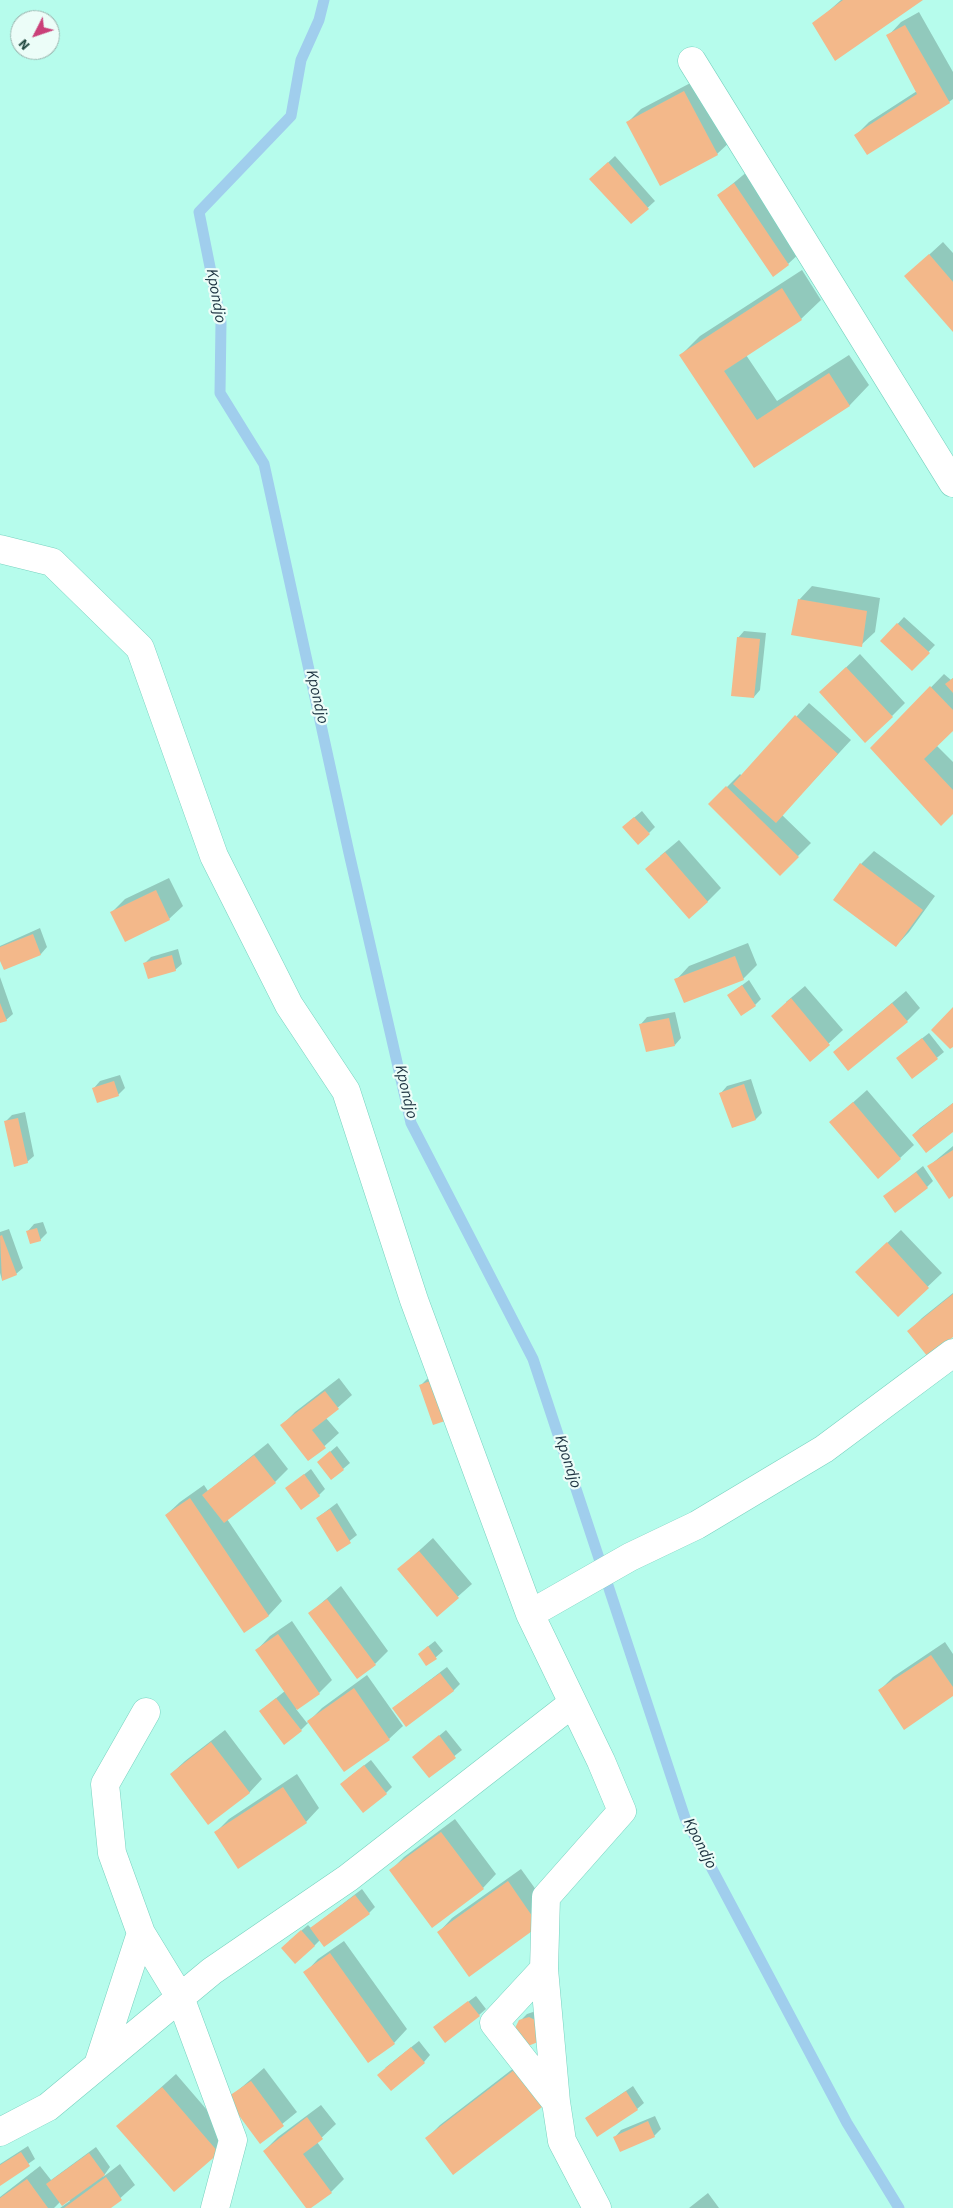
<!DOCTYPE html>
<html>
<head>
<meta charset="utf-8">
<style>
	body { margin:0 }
	#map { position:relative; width:953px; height:2208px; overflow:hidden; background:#b6fcec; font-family:"Source Sans 3",sans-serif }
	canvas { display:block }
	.north { position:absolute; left:10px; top:10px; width:50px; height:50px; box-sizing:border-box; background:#ecfdf8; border:1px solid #98b2ac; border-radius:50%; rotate:229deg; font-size:14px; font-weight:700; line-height:20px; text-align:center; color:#1b423a }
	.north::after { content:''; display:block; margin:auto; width:18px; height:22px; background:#ca4079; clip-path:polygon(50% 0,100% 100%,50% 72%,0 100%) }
</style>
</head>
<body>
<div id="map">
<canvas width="953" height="2208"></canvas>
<div class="north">N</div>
</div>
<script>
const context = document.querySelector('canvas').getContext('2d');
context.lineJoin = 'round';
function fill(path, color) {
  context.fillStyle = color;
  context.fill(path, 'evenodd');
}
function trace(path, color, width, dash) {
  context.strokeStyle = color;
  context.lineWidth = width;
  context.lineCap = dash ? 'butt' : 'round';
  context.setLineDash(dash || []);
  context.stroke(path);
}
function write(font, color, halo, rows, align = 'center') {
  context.font = font + ' "Source Sans 3",sans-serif';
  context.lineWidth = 4.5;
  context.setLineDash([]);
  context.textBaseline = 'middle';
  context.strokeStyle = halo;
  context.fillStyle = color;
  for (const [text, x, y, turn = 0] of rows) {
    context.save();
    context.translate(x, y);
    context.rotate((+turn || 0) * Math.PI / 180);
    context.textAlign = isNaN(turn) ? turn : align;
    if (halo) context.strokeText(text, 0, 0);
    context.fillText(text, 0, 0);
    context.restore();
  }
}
const shadow = new Path2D(`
	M841,0h80l-107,24z
	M919,12l34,60v27l-4,3 -93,33 13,-13 48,-31 -29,-55 13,-14z
	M698,79l33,62 -14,13 -89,-32 13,-13z
	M615,156l40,45 -24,22 -33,-51z
	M748,171l54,80 -14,13 -69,-69z
	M943,242l10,11v77l-47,-54z
	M802,270l19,30 -20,19 -55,36 31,46 72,-46 20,30 -19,20 -96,62 -73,-112 19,-19z
	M812,586l68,12 -5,34 -14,13 -62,-45z
	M904,617l31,28 -23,24 -30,-28z
	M744,631l22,2 -6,57 -6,7 -16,-59z
	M860,654l45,49 -13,13 -58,-37z
	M944,674l7,6 2,-2v51l-17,16 17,17v50l-81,-64z
	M809,703l42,37 -69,75 29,28 -31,31 -70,-70 30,-30 2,2z
	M642,811l13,16 -6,6 -19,-12z
	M679,840l42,48 -14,14 -47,-46z
	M874,851l61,45 -26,36 -13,14 -35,-82z
	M169,878l14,28 -14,13 -57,-7 13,-13z
	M40,928l7,19 -6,7 -37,15 -4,-11v-12z
	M748,943l9,22 -14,14 -67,1 13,-14z
	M178,949l4,15 -7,6 -30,-7 6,-6z
	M0,977l13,37 -7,6 -6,2z
	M749,980l12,19 -6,6 -26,-10z
	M805,986l38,44 -32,30 -25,-58z
	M906,991l14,17 -13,13 -73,31z
	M675,1012l6,26 -6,7 -34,-21 6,-7z
	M929,1033l15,19 -32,26 -15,-20z
	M120,1075l5,13 -7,7 -24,-7 6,-7z
	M751,1079l11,34 -6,6 -23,8 -12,-34 6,-7z
	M867,1090l47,55 -14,13 -69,-36z
	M953,1103v27l-40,5 7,-7z
	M25,1112l9,44 -7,6 -22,-40 7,-7z
	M953,1146v49l-24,-29z
	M923,1166l10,15 -6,6 -42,10z
	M43,1222l4,11 -7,7 -12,-9 6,-7z
	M9,1229l14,39 -7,6 -14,6 -2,-7v-41z
	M901,1230l41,43 -44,42 -28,-56z
	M953,1293v42l-44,-4 13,-13z
	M440,1374l14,38 -34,-26 7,-7z
	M339,1378l13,17 -26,23 13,15 -30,27 -27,-35 13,-13z
	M268,1443l20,26 -13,13 -48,37 55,82 -13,14 -25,16 -78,-116 14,-13 24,-17 4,6z
	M337,1446l13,17 -7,6 -25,-7z
	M311,1469l14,20 -6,6 -32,-7z
	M337,1503l20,32 -19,15 -21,-32z
	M433,1538l39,46 -35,31 -38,-46z
	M341,1586l47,65 -13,13 -65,-51z
	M292,1621l40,59 -13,13 -23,16 11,14 15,-15 45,-33 36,51 -14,13 -80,-17 -8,8 -41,-19 25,-20 -28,-41 13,-14z
	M435,1641l8,10 -16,14 -1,-17z
	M945,1642l8,12v41l-74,-4 14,-14z
	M447,1667l13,17 -7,7 -60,17z
	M225,1730l37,49 -13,14 -78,-19 14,-13z
	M446,1730l16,20 -33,26 -15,-19z
	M371,1760l21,27 -6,6 -38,-15z
	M297,1774l22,34 -13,14 -91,11 14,-14z
	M455,1819l41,55 -13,14 -93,-17 14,-14z
	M521,1869l31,43 -113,20 13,-14z
	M362,1889l13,18 -6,6 -49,27 -6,6 -25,-5 19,-16 3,3z
	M344,1941l63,88 -13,14 -89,-70 13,-14z
	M476,1996l10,13 -7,6 -37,6z
	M536,2011l8,23 -24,-13 7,-7z
	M419,2041l11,14 -6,7 -39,6z
	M532,2054l26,35 -132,50 14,-14z
	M264,2068l33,44 -37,30 -32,-43z
	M176,2074l56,65 -14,13 -100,-26z
	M633,2086l11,17 -7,6 -51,9z
	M321,2105l15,19 -19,18 27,37 -13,13 -24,16 -43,-57 14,-14z
	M655,2116l6,13 -7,7 -39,1 6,-7z
	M28,2146l7,13 -35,25v-20z
	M96,2147l14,20 -7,10 17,-13 15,21 -26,23h-49l10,-7 -2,-2 -8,3 -6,6h-54v-11l40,-31 11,14z
	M708,2193l11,15h-30z`);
const stream = new Path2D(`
	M324,0l-5,20 -18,40 -10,56 -92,96 22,110 -1,71 44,71 85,389 62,270 122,236 152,459 162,305 52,85`);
const building = new Path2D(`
	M843,0h80l-88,61 -23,-38z
	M905,25l45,78 -83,52 -13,-20 63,-41 -31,-59z
	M684,91l34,64 -58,31 -34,-64z
	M608,162l41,47 -18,15 -42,-45z
	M734,183l55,82 -16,12 -56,-82z
	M929,254l24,28v50l-49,-56z
	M782,288l20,32 -78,51 33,49 72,-47 21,33 -96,62 -75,-113z
	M798,599l69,12 -5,36 -71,-12z
	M897,623l33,30 -18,18 -32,-30z
	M737,637l23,2 -6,59 -23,-2z
	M846,667l47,50 -28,26 -46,-51z
	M953,678v15l-8,-9z
	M930,686l23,24v21l-29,28 29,31v24l-12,12 -71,-78z
	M795,715l43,39 -62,69 -43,-39z
	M726,786l73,71 -19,19 -72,-72z
	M634,817l16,17 -12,11 -16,-18z
	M665,852l43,50 -19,17 -44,-50z
	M860,863l63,47 -27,37 -63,-47z
	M156,890l14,30 -45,22 -15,-30z
	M33,934l8,21 -37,15 -4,-9v-14z
	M172,955l4,16 -28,8 -5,-16z
	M735,956l9,24 -60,23 -10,-24z
	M742,985l14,21 -15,10 -14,-21z
	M791,998l39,47 -20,17 -39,-46z
	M0,1003l7,18 -7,2z
	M892,1003l16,19 -60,49 -15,-19z
	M953,1007v40l-3,2 -19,-19z
	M669,1018l6,28 -29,6 -7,-28z
	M922,1038l16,21 -26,20 -16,-21z
	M114,1081l5,15 -22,7 -5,-15z
	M744,1084l12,36 -24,8 -13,-35z
	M853,1102l48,57 -23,20 -49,-57z
	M953,1103v29l-27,21 -14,-18z
	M18,1118l10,45 -14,4 -10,-46z
	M953,1150v46l-4,3 -22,-33z
	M916,1172l12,16 -33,25 -12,-17z
	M37,1228l4,13 -11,3 -4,-13z
	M2,1235l15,40 -15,6 -2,-45z
	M887,1242l42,46 -31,29 -43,-45z
	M953,1294v43l-25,20 -21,-26z
	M433,1380l15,40 -15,5 -14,-40z
	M325,1391l14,18 -27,21 14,18 -18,13 -28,-36z
	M330,1451l14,19 -13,10 -14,-18z
	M254,1455l22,28 -52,40 -22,-28z
	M304,1474l16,22 -19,14 -16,-22z
	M190,1498l79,118 -25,17 -79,-118z
	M330,1509l21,34 -14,9 -21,-34z
	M419,1551l40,47 -22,19 -40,-48z
	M327,1599l49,66 -19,14 -49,-66z
	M278,1634l42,60 -23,16 -42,-60z
	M428,1646l9,13 -11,7 -8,-12z
	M931,1655l22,32v9l-49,34 -26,-40z
	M440,1673l14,18 -48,36 -14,-19z
	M354,1688l36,52 -46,32 -37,-51z
	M276,1698l26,33 -18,14 -25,-34z
	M439,1735l17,23 -27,20 -17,-21z
	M211,1742l39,51 -42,32 -38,-51z
	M364,1765l23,29 -24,19 -23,-29z
	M283,1787l24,36 -69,46 -24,-37z
	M441,1832l43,57 -52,39 -43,-58z
	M508,1881l31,45 -70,51 -32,-45z
	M355,1895l15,19 -46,33 -14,-19z
	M301,1930l14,16 -20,18 -14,-16z
	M330,1953l65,91 -27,19 -65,-91z
	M468,2001l12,15 -35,27 -12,-16z
	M529,2017l10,5 -1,20 -10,4 -14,-16 5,-10z
	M411,2047l14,16 -34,28 -14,-16z
	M518,2067l28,37 -93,71 -28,-37z
	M251,2081l33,45 -24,18 -34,-46z
	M162,2087l57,66 -45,39 -58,-66z
	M626,2091l12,19 -41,27 -12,-19z
	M307,2117l16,22 -20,15 29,39 -21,15h-5l-43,-57z
	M648,2121l7,16 -35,15 -7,-15z
	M21,2152l9,14 -30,20v-21z
	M89,2153l16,22 -43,31 -16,-22z
	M106,2177l16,23 -11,8h-47z
	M27,2179l21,29h-48v-10z`);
const minor = new Path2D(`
	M692,61l261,422
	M0,549l52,13 88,86 74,208 75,149 57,86 68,209 116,314
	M141,1933l39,64 53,143 -18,68
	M544,1969l-50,54 62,79
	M98,2065l43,-132 -29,-80 -7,-69 41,-72
	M0,2132l48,-25 164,-136 136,-93 225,-175
	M597,2208l-35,-67 -6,-39 -12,-133 2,-72 76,-86 -21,-50 -71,-147 100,-57 67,-32 127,-76 129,-96`);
const waterNames = [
	["Kpondjo",215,296,80],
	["Kpondjo",316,697,77],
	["Kpondjo",405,1092,77],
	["Kpondjo",567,1462,72],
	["Kpondjo",699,1844,63]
];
fill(shadow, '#0003');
trace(stream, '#a0ceed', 11);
fill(building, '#f3b88a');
trace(minor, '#77d1bf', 29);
trace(minor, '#fff', 28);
write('italic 16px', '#1b313f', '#ecfdf8', waterNames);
</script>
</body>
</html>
